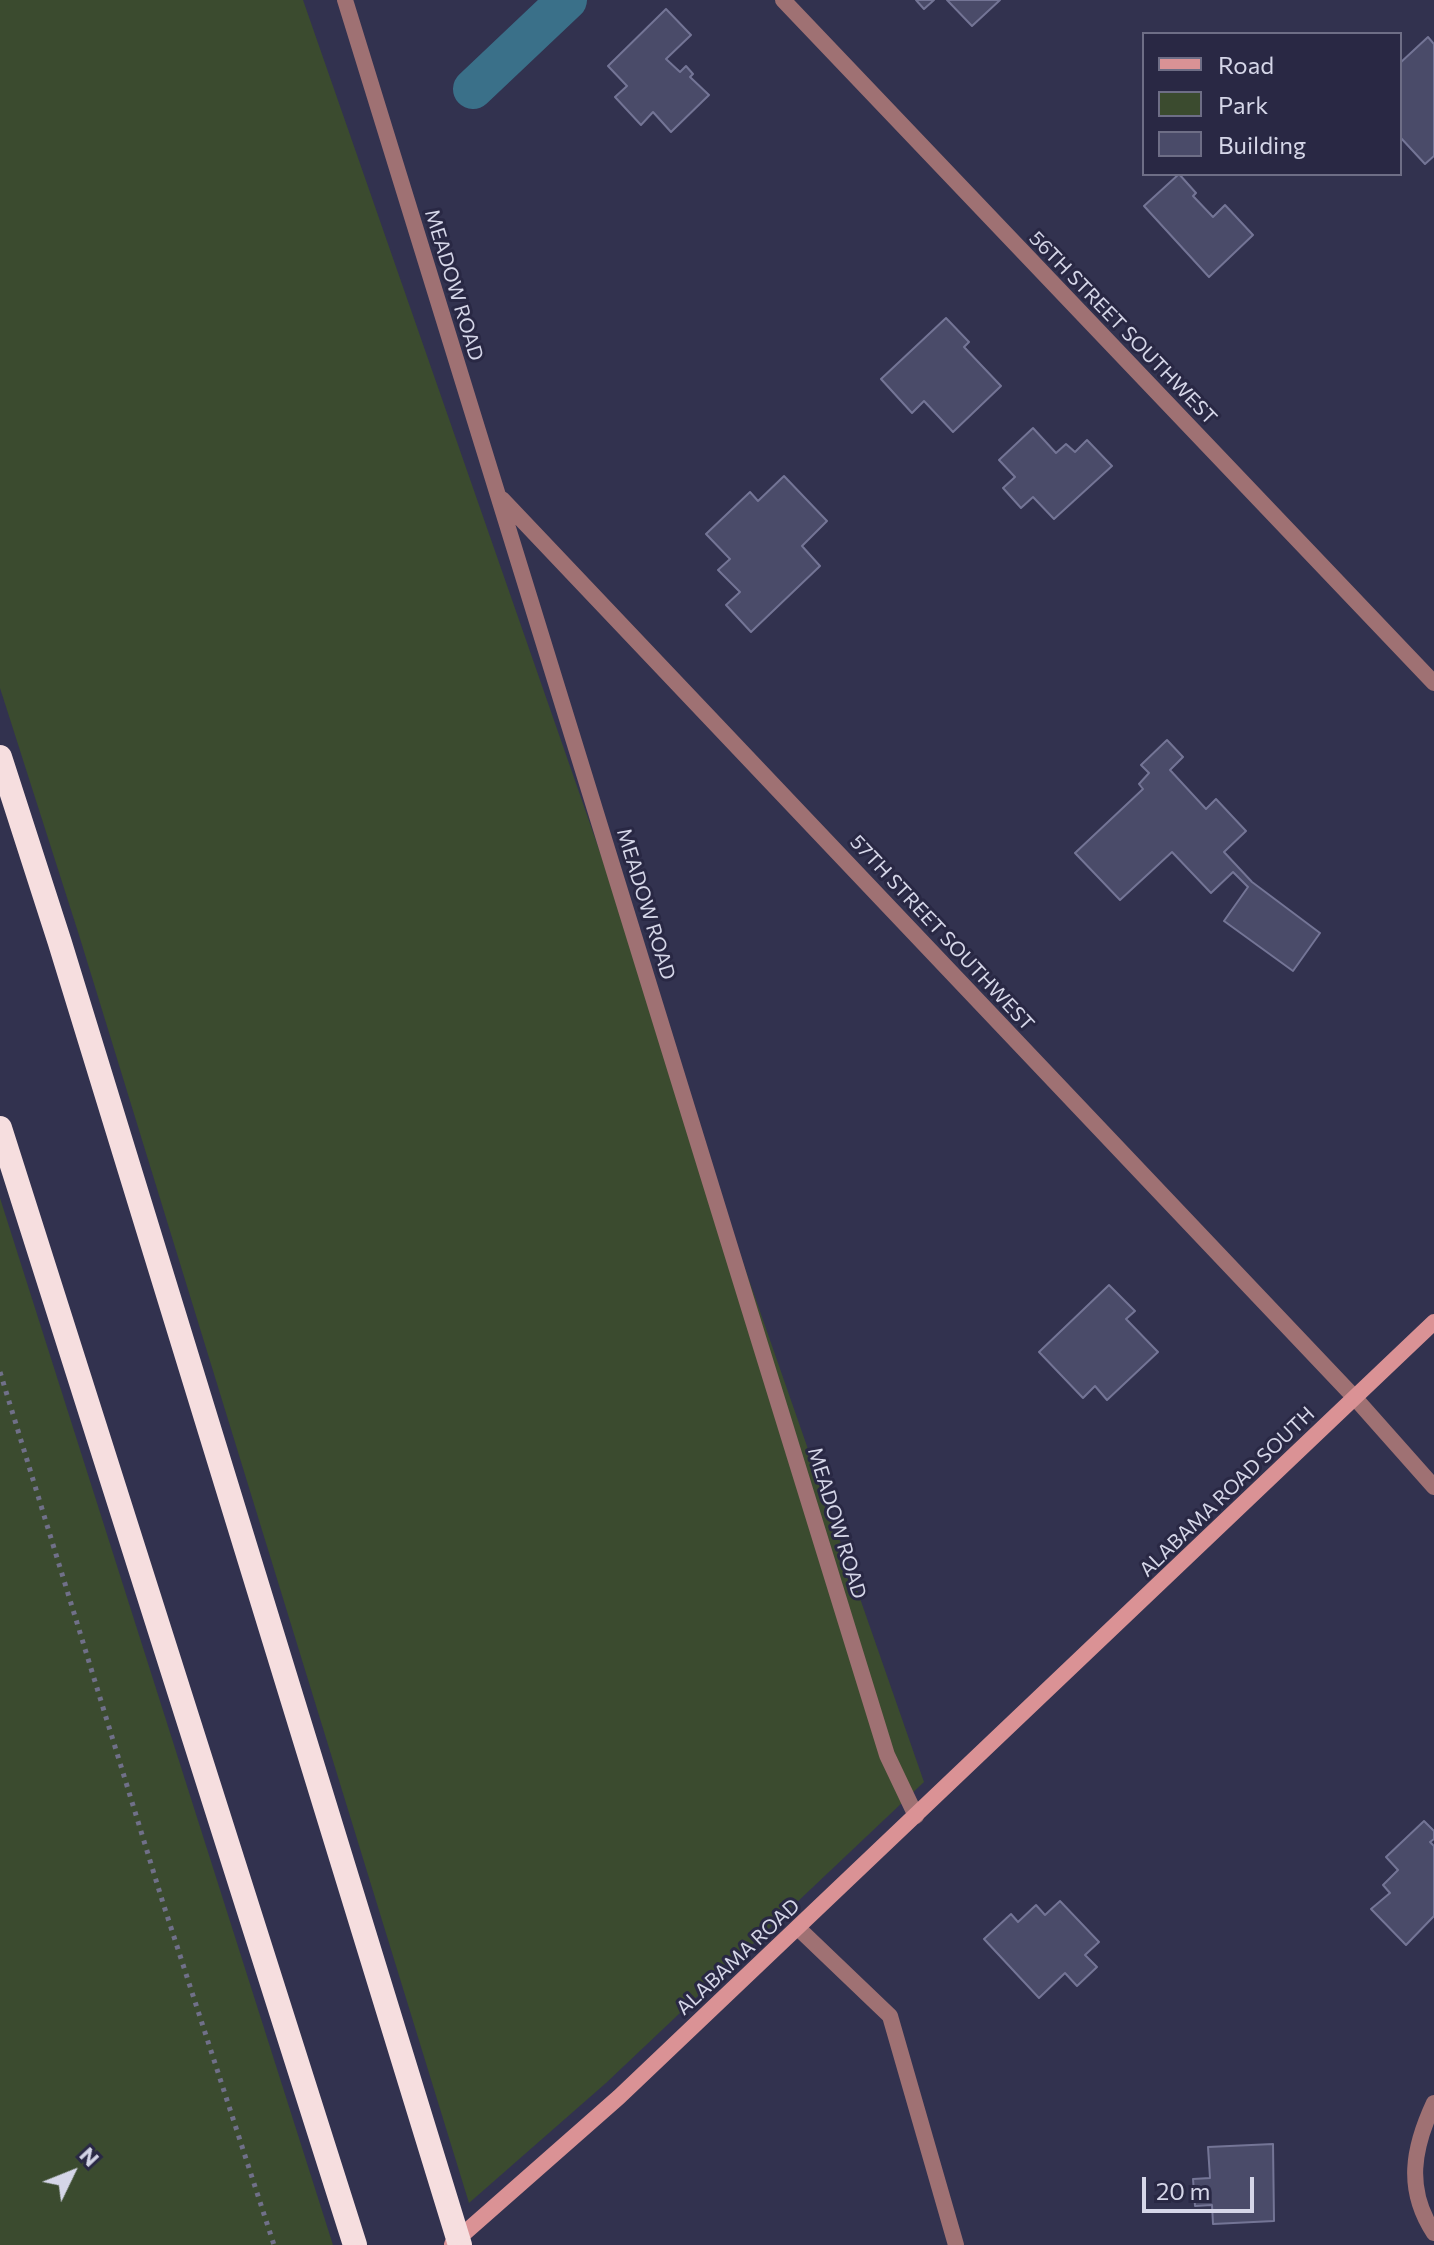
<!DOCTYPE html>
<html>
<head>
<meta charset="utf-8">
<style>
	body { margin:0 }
	#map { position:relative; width:1434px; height:2245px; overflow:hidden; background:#32324f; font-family:Commissioner,sans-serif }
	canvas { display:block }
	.legend { position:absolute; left:1142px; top:32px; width:260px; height:144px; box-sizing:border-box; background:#292844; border:2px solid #6e6e86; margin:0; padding:10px 14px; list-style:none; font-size:24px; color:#d5d6e8 }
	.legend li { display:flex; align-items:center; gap:16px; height:40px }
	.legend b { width:40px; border:2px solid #6e6e86 }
	.north { position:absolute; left:32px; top:2133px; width:80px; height:80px; -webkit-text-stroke:6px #292844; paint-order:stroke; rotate:47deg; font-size:22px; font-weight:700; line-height:32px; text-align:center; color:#d5d6e8 }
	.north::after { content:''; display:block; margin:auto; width:28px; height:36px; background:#d5d6e8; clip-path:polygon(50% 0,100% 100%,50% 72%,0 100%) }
	.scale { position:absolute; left:1142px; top:2177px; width:112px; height:36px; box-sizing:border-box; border:4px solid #d5d6e8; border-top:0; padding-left:10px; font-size:24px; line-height:28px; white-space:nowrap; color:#d5d6e8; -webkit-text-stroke:6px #292844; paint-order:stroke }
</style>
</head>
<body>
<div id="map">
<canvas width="1434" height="2245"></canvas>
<ul class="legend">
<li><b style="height:10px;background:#da9295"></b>Road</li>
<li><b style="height:22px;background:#3b4b2f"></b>Park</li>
<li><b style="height:22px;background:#4a4b69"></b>Building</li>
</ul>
<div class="north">N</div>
<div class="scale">20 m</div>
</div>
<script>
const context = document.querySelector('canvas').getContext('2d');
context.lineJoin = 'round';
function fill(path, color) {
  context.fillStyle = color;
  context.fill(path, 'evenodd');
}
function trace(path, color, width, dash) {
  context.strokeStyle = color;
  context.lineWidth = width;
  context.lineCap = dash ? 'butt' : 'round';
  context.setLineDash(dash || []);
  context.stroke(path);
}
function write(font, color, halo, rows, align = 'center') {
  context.font = font + ' Commissioner,sans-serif';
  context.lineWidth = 6;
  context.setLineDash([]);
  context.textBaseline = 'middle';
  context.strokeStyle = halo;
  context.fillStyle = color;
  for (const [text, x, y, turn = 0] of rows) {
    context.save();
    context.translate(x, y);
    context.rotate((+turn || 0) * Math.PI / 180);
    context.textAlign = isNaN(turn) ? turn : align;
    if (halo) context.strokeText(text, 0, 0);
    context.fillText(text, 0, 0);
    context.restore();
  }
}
const green = new Path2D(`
	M0,0h303l621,1782 -318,301 -137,120 -390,-1268 -79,-247z
	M0,1198l333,1047h-333z`);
const canal = new Path2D(`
	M473,89l94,-89`);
const building = new Path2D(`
	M916,0h18l-10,9z
	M947,0h53l-28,26z
	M666,9l25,26 -25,24 14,13 6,-6 7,8 -3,3 19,18 -38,37 -18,-20 -12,13 -26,-28 12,-11 -19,-20z
	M1428,37l6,7v112l-9,8 -25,-27v-74z
	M1179,174l17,19 -3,3 20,21 12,-12 28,30 -44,42 -65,-71z
	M946,318l23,24 -5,5 37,39 -48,46 -29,-31 -12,12 -31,-34z
	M1033,428l23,25 10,-9 9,8 12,-12 25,26 -58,53 -21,-22 -12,11 -18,-20 12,-11 -16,-17z
	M784,476l43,45 -25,25 18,20 -69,66 -25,-27 14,-13 -22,-22 12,-11 -24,-25 44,-42 8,9z
	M1167,740l16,17 -13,13 36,39 10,-10 30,32 -22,21 28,30 68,51 -27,38 -69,-50 24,-34 -15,-15 -22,21 -39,-41 -52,48 -45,-47 68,-64 -4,-5 10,-11 -8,-8z
	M1109,1285l26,26 -9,8 32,33 -51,48 -12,-14 -12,12 -44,-46z
	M1424,1821l10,10v8l-4,3 4,4v70l-28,29 -35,-36 19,-16 -7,-8 15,-15 -12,-13z
	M1060,1901l39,41 -14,13 12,12 -20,19 -12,-13 -26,25 -55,-59 27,-25 7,8 18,-17 9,10z
	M1273,2144l1,77 -61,3 -1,-19 -17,1 -2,-27 17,-1 -2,-31z`);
const path = new Path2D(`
	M0,1372l163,531 111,342`);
const lane = new Path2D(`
	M798,1928l92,88 66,229`);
const street = new Path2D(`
	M345,0l542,1755 29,61
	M783,0l651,683
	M502,499l853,899 79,89
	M1434,2103c-21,45 -29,86 0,130`);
const secondary = new Path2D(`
	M452,2244l167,-147 815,-775`);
const highway = new Path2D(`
	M0,757l60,186 400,1302
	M0,1128l355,1117`);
const streetNames = [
	["MEADOW ROAD",454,285,73],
	["56TH STREET SOUTHWEST",1123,328,46],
	["MEADOW ROAD",646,904,73],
	["57TH STREET SOUTHWEST",942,933,47],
	["ALABAMA ROAD SOUTH",1227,1492,-44],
	["MEADOW ROAD",837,1523,73],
	["ALABAMA ROAD",738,1957,-43]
];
fill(green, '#3b4b2f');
trace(canal, '#3a7089', 40);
fill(building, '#4a4b69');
trace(building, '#747596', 2);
trace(path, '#707089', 5, [4, 6]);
trace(lane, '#9f7173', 16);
trace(street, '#9f7173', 16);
trace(secondary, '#da9295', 16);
trace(highway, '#f6dedf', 24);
write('20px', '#d5d6e8', '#292844', streetNames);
</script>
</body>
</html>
